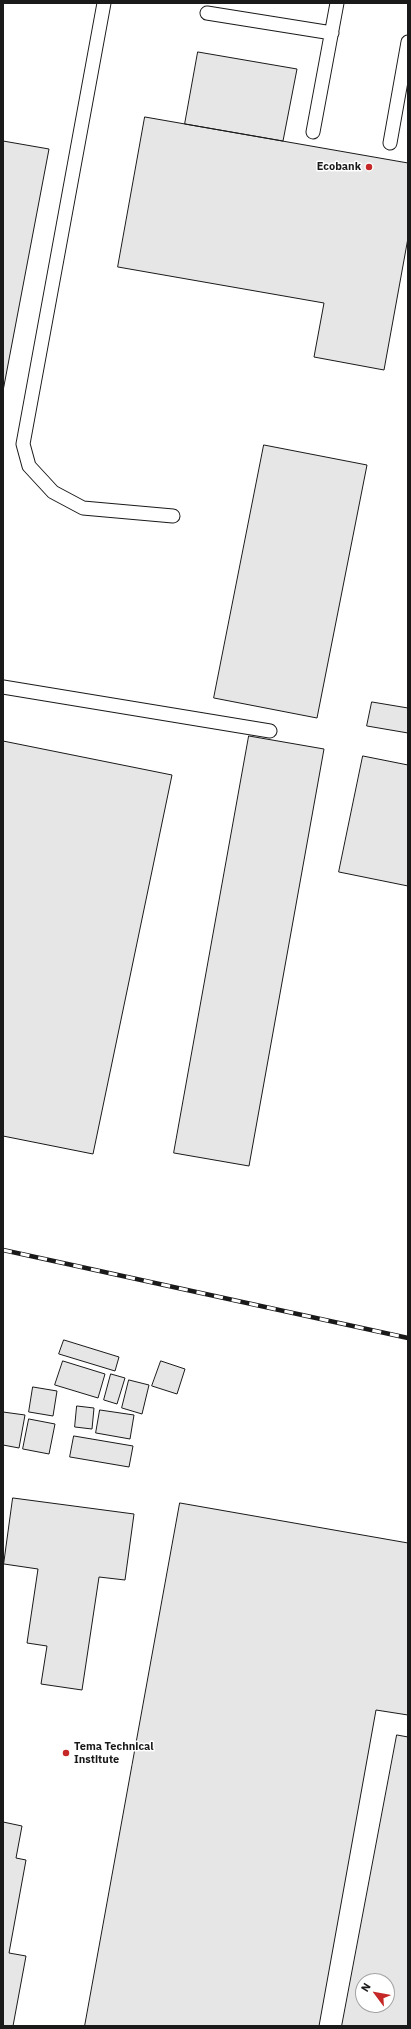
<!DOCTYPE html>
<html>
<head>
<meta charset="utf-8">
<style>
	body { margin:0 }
	#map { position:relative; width:411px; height:2029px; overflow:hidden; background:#fff; font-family:"IBM Plex Sans",sans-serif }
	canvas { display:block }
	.frame { position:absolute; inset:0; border:4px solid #1a1a1a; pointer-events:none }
	.north { position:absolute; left:355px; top:1973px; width:40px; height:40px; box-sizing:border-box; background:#fff; border:1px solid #a3a3a3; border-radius:50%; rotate:302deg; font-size:11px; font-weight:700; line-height:16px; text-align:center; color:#1a1a1a }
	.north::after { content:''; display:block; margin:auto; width:14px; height:18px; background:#c62828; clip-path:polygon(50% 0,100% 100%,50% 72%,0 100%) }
</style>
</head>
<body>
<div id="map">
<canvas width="411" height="2029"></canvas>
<div class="frame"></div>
<div class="north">N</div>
</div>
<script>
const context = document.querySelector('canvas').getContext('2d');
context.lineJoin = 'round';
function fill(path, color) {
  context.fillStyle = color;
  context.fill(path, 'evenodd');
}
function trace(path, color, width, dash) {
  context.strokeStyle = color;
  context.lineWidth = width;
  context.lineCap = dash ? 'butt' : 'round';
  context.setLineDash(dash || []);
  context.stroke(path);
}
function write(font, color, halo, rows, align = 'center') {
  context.font = font + ' "IBM Plex Sans",sans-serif';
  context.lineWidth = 3;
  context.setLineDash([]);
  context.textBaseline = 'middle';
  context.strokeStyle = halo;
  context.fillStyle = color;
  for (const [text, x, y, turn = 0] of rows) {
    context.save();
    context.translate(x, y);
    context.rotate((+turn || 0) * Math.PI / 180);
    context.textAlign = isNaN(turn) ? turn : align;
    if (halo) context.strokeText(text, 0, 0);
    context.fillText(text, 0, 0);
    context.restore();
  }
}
const building = new Path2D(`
	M198,52l99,17 -14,72 -98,-17z
	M145,117l263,46v75l-24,132 -70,-13 10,-54 -206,-36z
	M3,141l46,8 -46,242z
	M264,445l103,20 -50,253 -103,-20z
	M372,702l36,6v25l-41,-7z
	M249,736l75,13 -75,417 -75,-13z
	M3,741l169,34 -79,379 -90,-18z
	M363,756l45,9v121l-69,-14z
	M64,1340l55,17 -4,14 -56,-17z
	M63,1361l42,13 -7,24 -43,-13z
	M161,1361l24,8 -8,25 -25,-8z
	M111,1374l14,4 -8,26 -13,-4z
	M129,1380l20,5 -7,29 -20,-6z
	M33,1387l24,4 -4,25 -24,-4z
	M77,1406l17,2 -2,21 -17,-2z
	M100,1410l34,5 -4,24 -34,-6z
	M3,1412l22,3 -6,33 -16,-3z
	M29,1419l26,5 -6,30 -26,-5z
	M74,1436l59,10 -4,21 -59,-10z
	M13,1498l121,16 -9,66 -26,-3 -17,113 -41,-6 6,-38 -20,-3 11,-74 -34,-5z
	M180,1503l228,40v172l-32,-5 -57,316h-234z
	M397,1735l11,2v289h-66zM363,1981h24v24h-24z
	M3,1822l19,4 -6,32 10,2 -17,93 17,3 -13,70h-10z`);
const lane = new Path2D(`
	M104,3l-81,441 6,22 24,26 30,16 90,8
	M207,13l125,20
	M313,132l24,-129
	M390,143l18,-101
	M3,687l267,44`);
const rail = new Path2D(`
	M3,1250l405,88`);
const markers = [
	[369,167,4,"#c62828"],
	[66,1753,4,"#c62828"]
];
const poiNames = [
	["Ecobank",361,167],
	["Tema Technical",74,1747,"left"],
	["Institute",74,1760,"left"]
];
fill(building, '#e6e6e6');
trace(building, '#1a1a1a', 1);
trace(lane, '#1a1a1a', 15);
trace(lane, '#fff', 13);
trace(rail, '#1a1a1a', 4.5);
trace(rail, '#fff', 3, [9]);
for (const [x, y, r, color] of markers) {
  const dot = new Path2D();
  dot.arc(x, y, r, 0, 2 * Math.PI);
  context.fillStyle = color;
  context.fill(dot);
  trace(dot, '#fff', 1.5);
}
write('bold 11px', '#1a1a1a', '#fff', poiNames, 'right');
</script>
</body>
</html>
